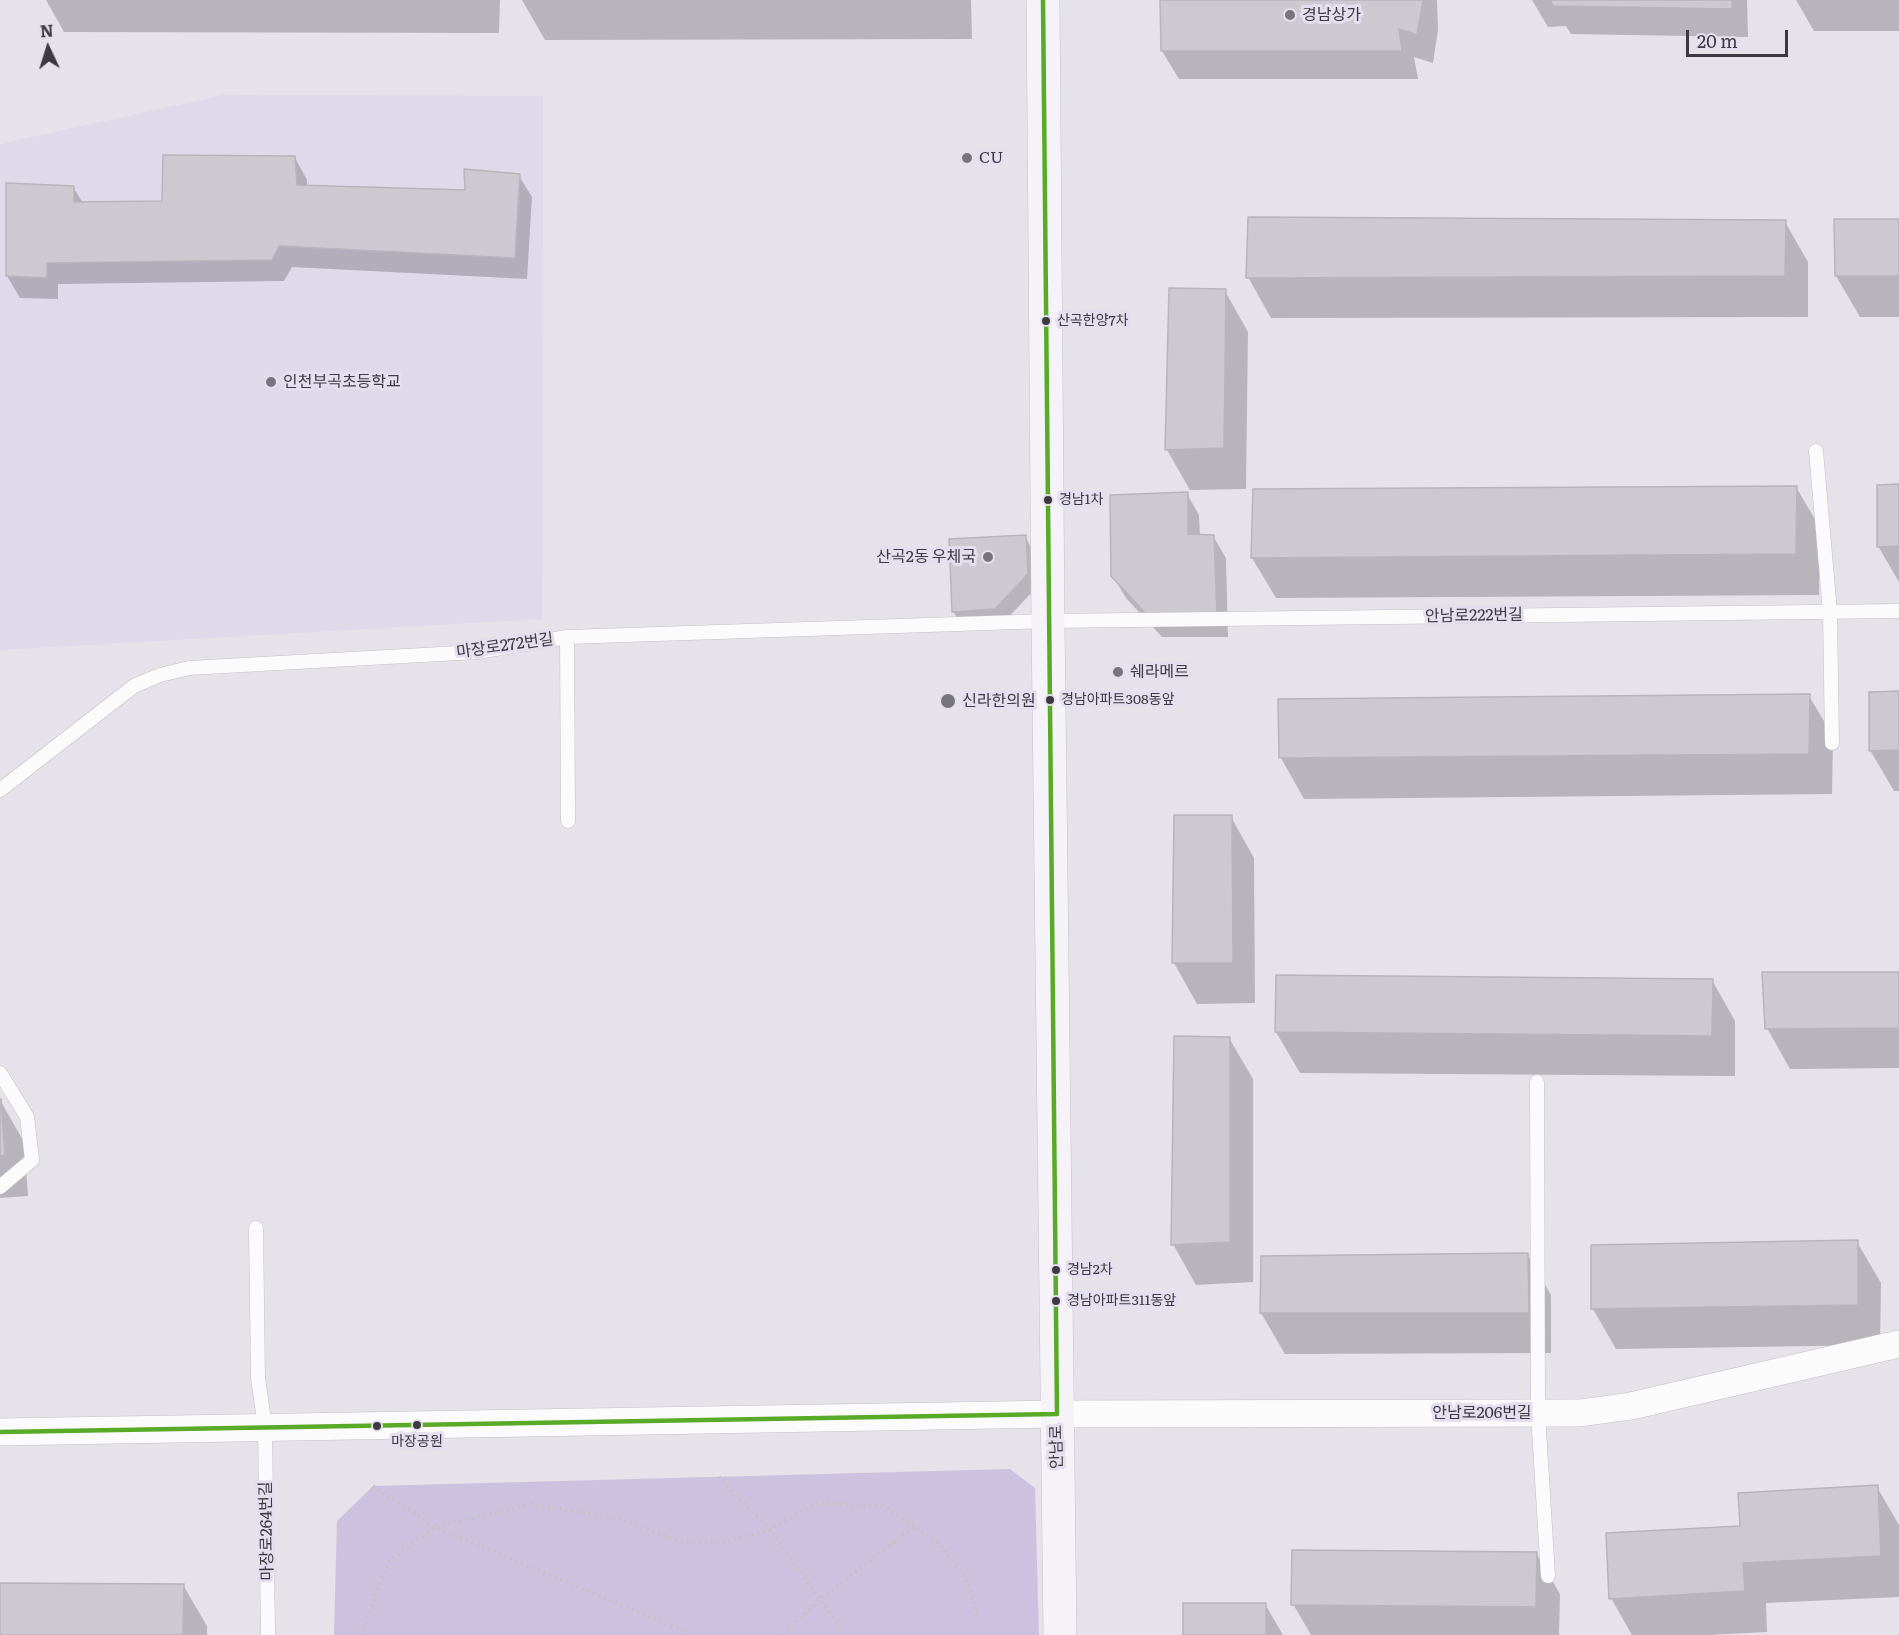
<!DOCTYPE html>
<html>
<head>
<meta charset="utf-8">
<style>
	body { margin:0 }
	#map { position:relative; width:1899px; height:1635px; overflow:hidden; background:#e5e2ea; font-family:Literata,serif }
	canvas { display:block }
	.north { position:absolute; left:18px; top:18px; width:60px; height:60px; -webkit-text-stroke:4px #e4deee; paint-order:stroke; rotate:356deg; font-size:16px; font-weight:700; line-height:24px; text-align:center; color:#3c3a40 }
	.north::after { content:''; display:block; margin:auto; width:21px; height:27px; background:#3c3a40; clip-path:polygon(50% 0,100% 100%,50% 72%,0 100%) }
	.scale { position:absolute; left:1686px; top:30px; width:102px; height:27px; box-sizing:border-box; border:3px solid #3c3a40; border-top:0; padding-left:8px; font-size:18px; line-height:21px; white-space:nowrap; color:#3c3a40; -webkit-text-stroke:4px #e4deee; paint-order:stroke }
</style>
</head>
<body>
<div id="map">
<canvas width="1899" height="1635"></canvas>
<div class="north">N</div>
<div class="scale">20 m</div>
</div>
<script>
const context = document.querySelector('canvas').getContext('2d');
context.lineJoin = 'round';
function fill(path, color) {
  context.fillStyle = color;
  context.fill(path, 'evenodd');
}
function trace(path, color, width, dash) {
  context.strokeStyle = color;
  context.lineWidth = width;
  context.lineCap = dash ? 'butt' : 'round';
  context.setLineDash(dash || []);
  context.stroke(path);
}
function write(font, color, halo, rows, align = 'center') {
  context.font = font + ' Literata,"Noto Sans KR",serif';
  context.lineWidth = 6;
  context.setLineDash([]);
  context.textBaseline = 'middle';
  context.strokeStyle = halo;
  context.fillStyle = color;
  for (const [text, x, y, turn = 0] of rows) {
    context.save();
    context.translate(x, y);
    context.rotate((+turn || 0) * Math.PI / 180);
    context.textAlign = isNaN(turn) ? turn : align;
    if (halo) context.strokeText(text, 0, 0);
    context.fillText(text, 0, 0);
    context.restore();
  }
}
const built = new Path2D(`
	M223,95l320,1 -1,523 -542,31v-506z`);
const green = new Path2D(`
	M1010,1469l25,19 4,147h-705l3,-114 36,-35z`);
const shadow = new Path2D(`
	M46,0h454l-1,33 -435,-1z
	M522,0h449l1,39 -427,1z
	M1162,0h275l1,30 -5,33 -19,-6 4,22h-239l-17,-28z
	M1532,0h215l1,37 -177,-3 -5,-8 -18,1z
	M1796,0h103v31h-85z
	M295,158l12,22v7l160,4 52,-15 13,21 -5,82 -235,-12 -8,14 -226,3v15l-38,-1 -13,-22 66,-89 10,16h81z
	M1899,220v97h-39l-24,-41z
	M1785,222l23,40v55l-537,1 -23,-41z
	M1225,291l23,41 -2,157 -56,1 -23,-40z
	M1899,486v96l-21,-36z
	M1796,487l24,41 -1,67 -543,3 -24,-40z
	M1187,494l12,21 1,21h13l13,22 2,79h-66l-36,-39 -13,-22z
	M1025,536l8,15 2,38 -32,34 -41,3 -9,-15z
	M1899,693v98h-5l-24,-41z
	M1809,696l24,40 -1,58 -528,5 -23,-41 -1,-57z
	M1231,817l23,41 1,145 -58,1 -23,-41z
	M1899,973v95l-109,1 -23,-41z
	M1278,977l434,3 23,41v55l-435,-3 -24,-41z
	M1229,1038l24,41v203l-57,3 -23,-41z
	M0,1100l24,42 4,54 -28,2z
	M1857,1242l24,41 -1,62 -264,4 -23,-40z
	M1527,1254l24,41v58l-266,1 -24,-41 1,-55z
	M1877,1487l22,38v72l-133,6 1,29 -60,3h-75l-21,-37 130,-70z
	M1536,1553l24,41 -1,41h-248l-18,-31z
	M0,1584l183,1 24,41v9h-207z
	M1265,1604l18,31h-98z`);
const building = new Path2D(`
	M1160,0h263v1l-6,34 -18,-6 3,22h-241z
	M1550,0h182v9l-179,-3z
	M163,155l132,1 2,29 168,5 -1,-21 56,5 -5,84 -236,-12 -7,14 -225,3v15l-41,-2v-93l68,3v16l88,-1z
	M1248,217l538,3 -1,56 -539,2z
	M1834,219h65v57h-64z
	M1169,288l57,1 -2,159 -59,2z
	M1899,484v62l-22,1v-62z
	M1797,486l-1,68 -545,4 2,-69z
	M1188,492v42l26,1 3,80 -69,1 -37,-40 -1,-81z
	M1026,535l2,39 -33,35 -43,3 -3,-73z
	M1899,691v59l-30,1v-59z
	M1810,694l-1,60 -530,4 -1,-59z
	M1174,815h58l1,148h-61z
	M1762,972h137v56l-134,1z
	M1276,975l437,4 -1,57 -437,-4z
	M1174,1036l56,1v205l-59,3z
	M0,1099h1l4,56 -5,1z
	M1858,1240v65l-267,4v-64z
	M1528,1253l1,60h-269l1,-57z
	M1878,1485l3,71 -138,7 2,28 -136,8 -3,-66 134,-7 -2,-33z
	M1292,1550l245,2 -1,55 -245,-2z
	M0,1583l184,1 -1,51h-183z
	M1183,1603h83v32h-83z`);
const path = new Path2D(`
	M719,1477l51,53 76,105
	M373,1486l62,41 258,108
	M364,1635l-1,-6 26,-68 46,-34 96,-23 89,15 57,22 43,2 50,-13 45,-27 68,3 55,36 25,33 12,28 1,32
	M783,1635l37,-36 94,-72`);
const lane = new Path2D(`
	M1816,451l14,161 2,131
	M567,637l1,184
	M0,790l134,-104 26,-11 29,-7 288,-16 90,-15 481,-16 851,-10
	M0,1073l27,44 5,43 -32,27
	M1537,1082l1,331 10,163
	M256,1228l2,150 7,49 3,208`);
const street = new Path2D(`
	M0,1432l1057,-18 523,-1 51,-7 268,-62`);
const secondary = new Path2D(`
	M1043,0l5,621 12,1014`);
const bus1 = new Path2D(`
	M1043,0l14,1414
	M0,1432l1057,-18`);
const markers = [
	[1290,15,6,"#77757c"],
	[967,158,6,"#77757c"],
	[1046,321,5,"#3c3a40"],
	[271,382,6,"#77757c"],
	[1048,500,5,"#3c3a40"],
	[988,557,6,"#77757c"],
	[1118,672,6,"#77757c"],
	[1050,700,5,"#3c3a40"],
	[948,701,8,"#77757c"],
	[1056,1270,5,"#3c3a40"],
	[1056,1301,5,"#3c3a40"],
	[417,1425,5,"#3c3a40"],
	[377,1426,5,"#3c3a40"]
];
const busNames = [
	["산곡한양7차",1057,321],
	["경남1차",1059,500],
	["경남아파트308동앞",1061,700],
	["경남2차",1067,1270],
	["경남아파트311동앞",1067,1301],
	["마장공원",417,1442,"center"]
];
const poiNames = [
	["경남상가",1302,15],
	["CU",979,158],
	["인천부곡초등학교",283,382],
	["산곡2동 우체국",976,557,"right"],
	["쉐라메르",1130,672],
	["신라한의원",962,701]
];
const streetNames = [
	["안남로222번길",1474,616,-1],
	["마장로272번길",505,646,-8],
	["안남로206번길",1482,1413],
	["안남로",1057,1447,-91],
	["마장로264번길",267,1531,-91]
];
fill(built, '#dfd9e9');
fill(green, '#ccc2df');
fill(shadow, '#0003');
fill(building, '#cccad0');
trace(building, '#b7b5bb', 1.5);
trace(lane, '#c2c0c6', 15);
trace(street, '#c2c0c6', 28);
trace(secondary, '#c2c0c6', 34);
trace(path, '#c3c2c5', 4, [1.5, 4.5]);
trace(lane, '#fbfbfc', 14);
trace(street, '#fbfbfc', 27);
trace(secondary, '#f5f3f8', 33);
trace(bus1, '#59aa26', 4.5);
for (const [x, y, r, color] of markers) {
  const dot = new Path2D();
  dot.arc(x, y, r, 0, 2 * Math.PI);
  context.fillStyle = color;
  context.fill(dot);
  trace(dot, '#e4deee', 2);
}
write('14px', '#3c3a40', '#e4deee', busNames, 'left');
write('16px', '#3c3a40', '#e4deee', poiNames, 'left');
write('16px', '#3c3a40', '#e4deee', streetNames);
</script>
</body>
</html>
